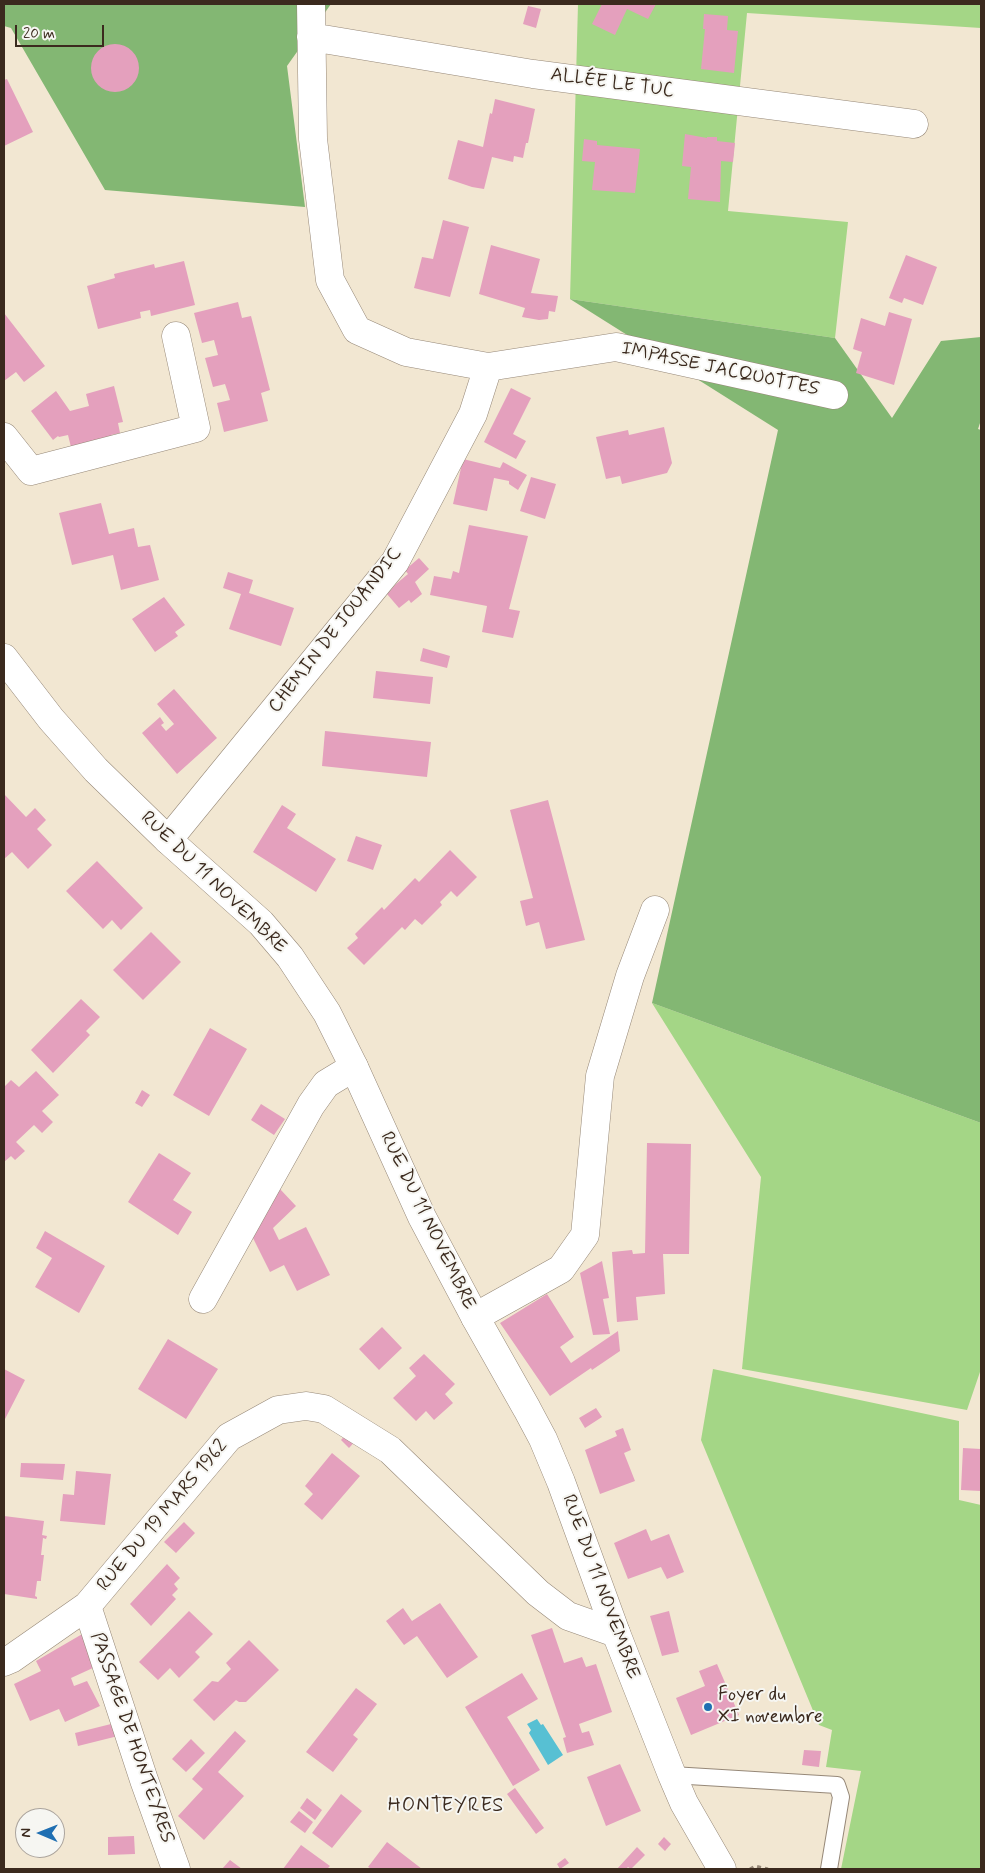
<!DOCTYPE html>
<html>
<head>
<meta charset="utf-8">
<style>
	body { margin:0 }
	#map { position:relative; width:985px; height:1873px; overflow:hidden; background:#f2e7d2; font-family:Mynerve,sans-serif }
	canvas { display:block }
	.frame { position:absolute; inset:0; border:5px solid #3b2a1e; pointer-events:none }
	.north { position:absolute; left:15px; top:1808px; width:50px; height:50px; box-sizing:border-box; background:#f6f6f2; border:1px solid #aba49d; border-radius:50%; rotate:271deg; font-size:14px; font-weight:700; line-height:20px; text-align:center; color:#3b2a1e }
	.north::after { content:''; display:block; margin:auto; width:18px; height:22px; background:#1f6fb2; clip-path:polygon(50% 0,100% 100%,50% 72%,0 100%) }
	.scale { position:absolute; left:15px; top:25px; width:89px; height:22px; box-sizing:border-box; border:2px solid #3b2a1e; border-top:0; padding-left:6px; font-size:15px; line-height:18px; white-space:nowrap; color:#3b2a1e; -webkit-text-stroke:4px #f6f6f2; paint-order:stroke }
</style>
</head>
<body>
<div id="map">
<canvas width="985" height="1873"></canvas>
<div class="frame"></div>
<div class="north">N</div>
<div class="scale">20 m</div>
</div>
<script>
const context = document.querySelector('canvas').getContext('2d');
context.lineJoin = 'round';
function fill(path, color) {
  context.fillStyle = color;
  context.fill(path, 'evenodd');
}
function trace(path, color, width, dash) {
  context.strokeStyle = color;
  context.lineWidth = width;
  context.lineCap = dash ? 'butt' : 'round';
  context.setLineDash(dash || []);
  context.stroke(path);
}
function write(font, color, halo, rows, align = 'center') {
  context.font = font + ' Mynerve,sans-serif';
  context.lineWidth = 4;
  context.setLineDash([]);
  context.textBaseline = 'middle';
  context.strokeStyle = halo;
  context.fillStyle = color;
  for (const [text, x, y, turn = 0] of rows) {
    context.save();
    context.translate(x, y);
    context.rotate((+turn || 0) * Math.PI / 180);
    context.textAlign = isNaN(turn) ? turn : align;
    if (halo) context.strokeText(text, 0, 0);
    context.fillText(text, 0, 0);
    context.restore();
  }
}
const green = new Path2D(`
	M578,4h403v24l-234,-15 -19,198 120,11 -13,116 -265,-39z
	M652,1003l329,120v246l-14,41 -225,-41 19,-192z
	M713,1369l246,52v79l22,5v364h-140l20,-98 -35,-4 6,-37 -13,-5 -118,-285z`);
const forest = new Path2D(`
	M4,4h327l-44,62 18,141 -200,-17 -94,-162 -7,-2z
	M570,299l265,39 57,80 49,-77 40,-4v83l-3,9 3,1v693l-329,-120 126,-573z`);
const water = new Path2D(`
	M537,1719l4,6 2,-1 20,31 -15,10 -19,-32 2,-3 -4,-6z`);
const building = new Path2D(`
	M602,4h54l-8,15 -21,-10 -12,26 -23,-11z
	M528,6l13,3 -5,19 -13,-4z
	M704,14l24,2 -1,14 11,1 -4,42 -33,-4 4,-40h-2z
	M91 68a24 24 0 1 1 48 0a24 24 0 1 1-48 0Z
	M7,79l26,53 -29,14v-66z
	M495,99l40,10 -7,34h-2l-3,15 -9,-2 -1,6 -21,-5 -8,32 -12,-2 -24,-8 10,-39 25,7 7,-34 2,1z
	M685,134l22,4v-1h10v4l18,2 -2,19 -12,-1 -1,41 -32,-3 3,-32 -9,-1z
	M584,139l13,2v4l43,4 -5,44 -43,-3 3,-28 -13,-1z
	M443,220l26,7 -19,70 -36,-9 8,-31 11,2z
	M491,245l49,14 -9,34 27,3 -3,16 -6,-1 -1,8 -9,1 -17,-3 3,-9 -46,-14z
	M906,255l31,12 -14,38 -19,-7 -2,5 -13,-5z
	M184,261l11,44 -44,11 -1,-6 -10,2 1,6 -43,11 -11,-43 28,-8 -1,-4 40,-10 1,4z
	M238,302l4,16 9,-2 19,74 -9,3 7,28 -44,11 -7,-29 13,-3 -3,-10 -2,-6 -12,3 -8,-29 13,-3 -4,-15 -12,3 -8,-30z
	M889,312l23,7 -18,66 -38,-12 6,-21 -9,-3 8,-31 24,8z
	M4,313l41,53 -21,16 -8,-10 -12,9z
	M114,386l9,36 -5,1 2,10 -9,2 1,2 -41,10 -3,-12 -9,2 -1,-1 -5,4 -22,-29 25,-20 14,20 19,-5 -3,-12z
	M511,388l20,10 -18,36 13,7 -10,18 -32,-17z
	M664,427l8,36 -5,10 -45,11 -2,-8 -14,3 -10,-42 32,-7 1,5z
	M463,459l37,9 3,-6 24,13 -9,15 -9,-6v-3l-15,-3 -7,33 -34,-7z
	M531,477l25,7 -11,35 -25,-8z
	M101,503l8,31 25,-6 4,19 12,-2 9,35 -38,10 -8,-35 -41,10 -13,-52z
	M469,525l59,11 -19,73 11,2 -7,27 -31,-6 5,-26 -57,-11 4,-19 17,3 2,-8 6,2z
	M419,558l10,11 -14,13 7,12 -11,9 -2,-3 -10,8 -12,-14 9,-10 12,-10 -3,-4z
	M228,572l25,8 -4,13 45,15 -13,38 -52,-17 12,-35 -18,-6z
	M164,597l21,28 -10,7 3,4 -23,16 -23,-33z
	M423,648l27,8 -3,12 -27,-7z
	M376,671l57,6 -3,27 -57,-6z
	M174,689l43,49 -40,36 -35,-41 18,-16 4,6 -3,2 5,6 8,-7 -17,-20z
	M325,731l106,11 -4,35 -105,-11z
	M4,794l22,23 9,-9 11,12 -9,9 15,16 -24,24 -16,-17 -8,7z
	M548,800l37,140 -39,9 -7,-27 -13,4 -6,-25 13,-3 -23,-88z
	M282,805l14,9 -9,14 49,31 -20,33 -63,-40z
	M356,836l26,9 -9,25 -26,-9z
	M450,850l27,27 -20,20 -6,-6 -11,11 2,3 -20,20 -7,-6 -10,11 -3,-3 -38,38 -17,-17 11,-10 -3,-4 27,-27 2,3 31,-32 4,4z
	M97,861l46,47 -22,22 -9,-10 -9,9 -37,-38z
	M151,932l30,30 -38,38 -30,-30z
	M81,999l19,18 -14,14 4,4 -37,38 -22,-23z
	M210,1028l37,21 -38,67 -36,-21z
	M36,1071l23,24 -17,16 11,11 -11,11 -8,-8 -18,17 9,9 -10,9 -4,-4 -7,6v-75l7,-7 8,7z
	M142,1090l8,5 -8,12 -7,-4z
	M261,1104l24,15 -11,16 -23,-15z
	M647,1143l44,1 -2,110h-26l2,40 -29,3 2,23 -21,2 -5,-70 20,-2 1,4 12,-1z
	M159,1153l32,20 -18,27 19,12 -14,23 -50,-33z
	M280,1189l16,17 -23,22 6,12 27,-13 24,48 -33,16 -13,-26 -14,7 -19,-38z
	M45,1231l60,35 -26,47 -44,-26 17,-29 -16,-10z
	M602,1261l7,37 -6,1 7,35 -17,1 -13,-62z
	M547,1294l27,43 -14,10 11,16 47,-32 2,20 -28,19 -1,-2 -41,28 -50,-73z
	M382,1327l20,21 -23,22 -20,-21z
	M168,1339l50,30 -32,50 -48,-30z
	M424,1354l31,30 -10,10 8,9 -19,17 -8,-9 -10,10 -23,-23 23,-22 -7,-8z
	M4,1369l21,11 -21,41z
	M596,1408l6,9 -17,11 -6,-10z
	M623,1428l8,22 -7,3 11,28 -35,13 -15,-44 32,-14 -2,-5z
	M351,1429l8,8 -10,11 -8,-8z
	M963,1448l18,1v42l-20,-1z
	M332,1453l28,23 -38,44 -18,-16 9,-10 -8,-8z
	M21,1463l44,1 -2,16 -43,-3z
	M76,1471l35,3 -6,51 -45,-4 3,-27 11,1z
	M4,1516l40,5 -2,14 5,1 -1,3 -3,-1 -2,17h3l-3,24v2h-4l-2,15 2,1v2l-33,-5z
	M184,1522l11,11 -19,20 -12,-11z
	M646,1529l5,12 18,-7 15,38 -17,7 -6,-12 -33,12 -14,-36z
	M167,1564l13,14 -6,6 4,5 -6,6 4,4 -25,27 -21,-22z
	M440,1603l38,54 -31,21 -30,-42 -13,9 -18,-24 17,-13 9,13z
	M189,1611l24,23 -18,18 5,5 -21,21 -9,-10 -12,12 -19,-18z
	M669,1611l10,41 -17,4 -12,-40z
	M552,1628l12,35 18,-6 4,10 10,-3 16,48 -33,12 3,9 7,-2 5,14 -27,8 -4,-15 3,-1 -35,-102z
	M84,1633l11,34 -24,11 3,8 13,-5 13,25 -35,16 -6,-13 -29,12 -16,-37 27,-13 -5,-10z
	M249,1640l30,30 -33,32h-7l-3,-2 -22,21 -21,-21 19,-19 6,1 13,-13 -5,-6z
	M717,1664l22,51 -48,20 -15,-37 29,-12 -6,-15z
	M522,1673l16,26 -31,18 33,53 -27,16 -48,-79z
	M356,1688l21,16 -24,31 5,4 -25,33 -27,-20z
	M115,1723l3,13 -40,10 -3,-13z
	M235,1731l11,10 -28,31 26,24 -40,44 -26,-24 25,-27 -11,-10z
	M191,1739l14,14 -19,19 -14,-13z
	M804,1750l17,1 -2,16 -17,-2z
	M620,1764l21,47 -35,15 -19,-49z
	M515,1788l29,40 -8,6 -29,-40z
	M341,1794l21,17 -30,37 -20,-15z
	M307,1798l15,12 -7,10 -15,-12z
	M299,1811l14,11 -8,11 -15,-11z
	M134,1836l1,18 -27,1v-18z
	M664,1837l7,7 -6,7 -7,-7z
	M387,1842l35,27h-50l-4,-2z
	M301,1845l29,21 -3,3h-44z
	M637,1847l8,8 -14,14 -3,-2 -2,2h-9z
	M565,1858l4,5 -9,6 -3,-5z
	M230,1860l12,9h-20z`);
const path = new Path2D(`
	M750,1869l5,-3 13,3`);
const lane = new Path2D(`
	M672,1775l165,10 4,12 -12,72`);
const street = new Path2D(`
	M311,37l222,37 381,50
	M488,367l128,-20 218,48
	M4,437l27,34 165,-43 -20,-92
	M168,840l227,-278 78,-148 15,-47 -82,-15 -49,-22 -27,-50 -17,-141 -2,-135
	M203,1299l108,-194 15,-21 28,-17
	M475,1317l86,-48 24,-34 15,-159 30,-100 25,-66
	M87,1606l57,174 32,89
	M4,1662l7,-3 76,-53 142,-169 49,-27 28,-4 18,3 66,41 148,143 30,23 48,17`);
const secondary = new Path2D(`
	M4,658l47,61 45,51 72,70 93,83 29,34 37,56 27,54 68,150 53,100 52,92 16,30 18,43 55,151 56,142 12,28 38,66`);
const markers = [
	[708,1707,5,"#1f6fb2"]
];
const streetNames = [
	["ALLÉE LE TUC",612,84,8],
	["IMPASSE JACQUOTTES",720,370,12],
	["CHEMIN DE JOUANDIC",336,631,-52],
	["RUE DU 11 NOVEMBRE",213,883,44],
	["RUE DU 11 NOVEMBRE",427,1221,64],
	["RUE DU 19 MARS 1962",163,1516,-50],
	["RUE DU 11 NOVEMBRE",600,1587,70],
	["PASSAGE DE HONTEYRES",131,1738,71]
];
const poiNames = [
	["Foyer du",718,1696],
	["XI novembre",718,1718]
];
const neighbourhoodNames = [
	["HONTEYRES",446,1807]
];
fill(green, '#a4d686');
fill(forest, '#83b773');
fill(water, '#57c0d3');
fill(building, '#e4a0bd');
trace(lane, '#968878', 18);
trace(street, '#968878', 29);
trace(secondary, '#968878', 29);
trace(path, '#968878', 3, [4, 4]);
trace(lane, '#fff', 16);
trace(street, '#fff', 28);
trace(secondary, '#fff', 28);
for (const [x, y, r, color] of markers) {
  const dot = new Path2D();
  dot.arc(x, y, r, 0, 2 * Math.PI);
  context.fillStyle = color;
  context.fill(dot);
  trace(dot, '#f6f6f2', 2);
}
write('19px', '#3b2a1e', '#f6f6f2', streetNames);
write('19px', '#3b2a1e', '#f6f6f2', poiNames, 'left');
context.letterSpacing = '1px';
write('20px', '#3b2a1e', '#f6f6f2', neighbourhoodNames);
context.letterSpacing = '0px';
</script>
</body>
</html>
